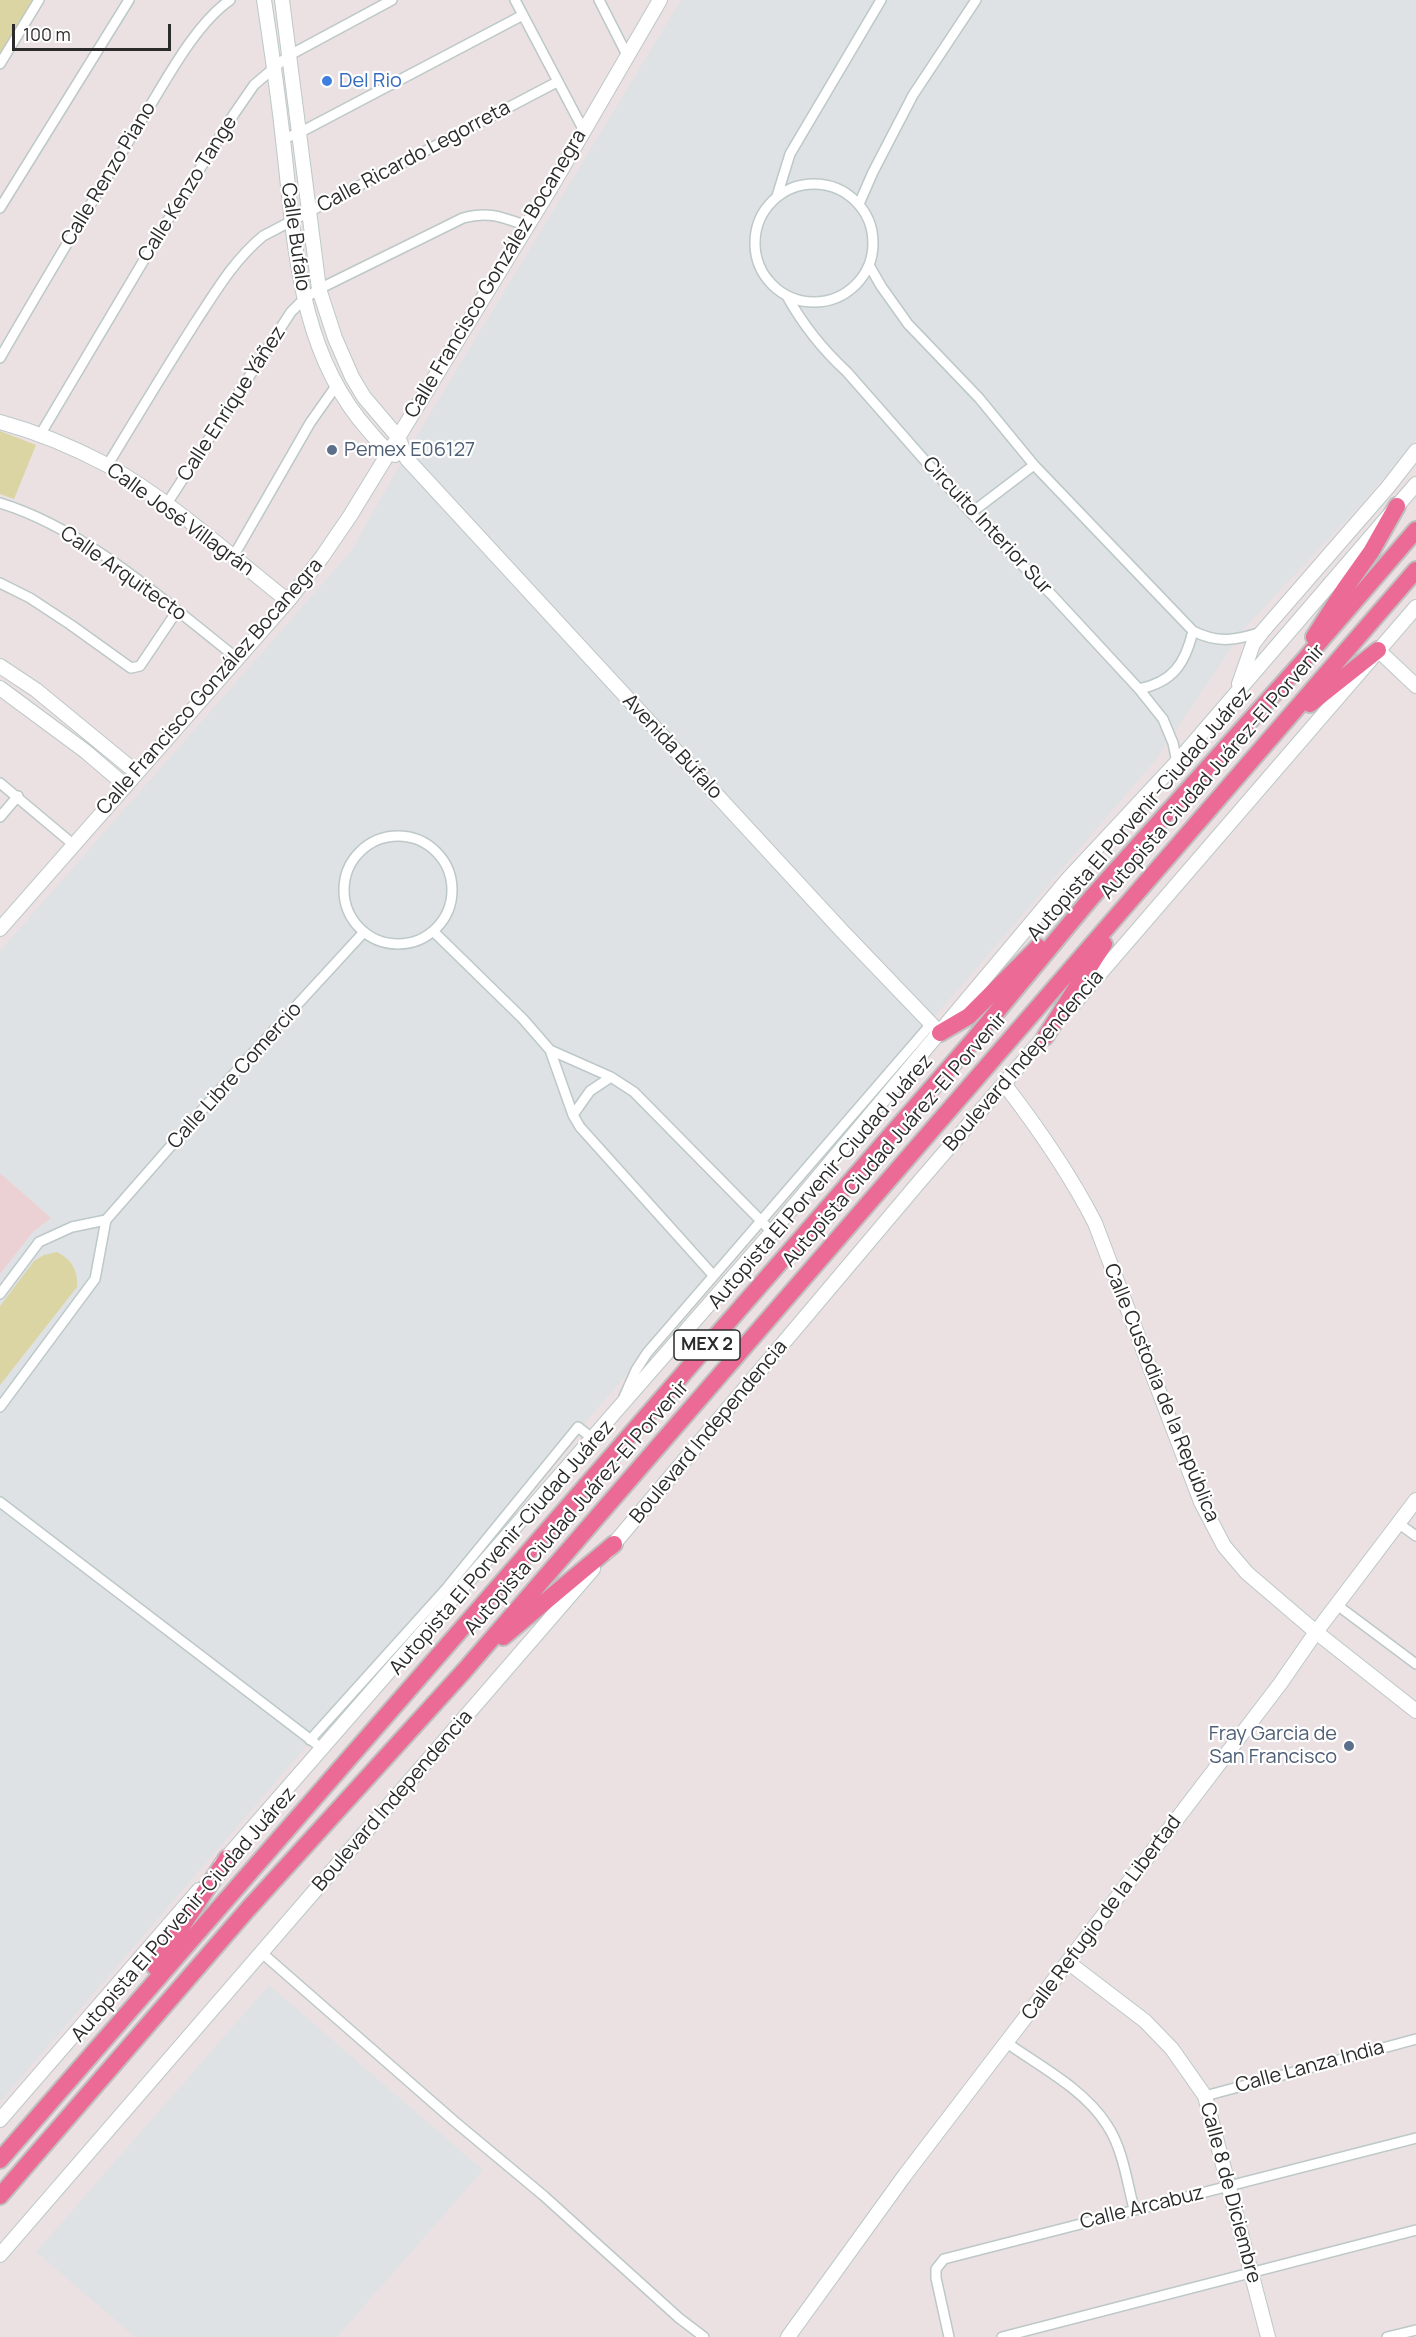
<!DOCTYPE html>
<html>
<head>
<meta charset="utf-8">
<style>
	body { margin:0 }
	#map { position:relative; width:1416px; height:2337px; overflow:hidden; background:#ebe0e2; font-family:Manrope,sans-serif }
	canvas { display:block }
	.scale { position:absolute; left:12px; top:24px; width:159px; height:27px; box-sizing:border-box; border:3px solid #2b2b2b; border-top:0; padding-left:8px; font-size:18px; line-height:21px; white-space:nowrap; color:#2b2b2b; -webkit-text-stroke:4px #fff; paint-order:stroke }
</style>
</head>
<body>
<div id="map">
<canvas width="1416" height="2337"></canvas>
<div class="scale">100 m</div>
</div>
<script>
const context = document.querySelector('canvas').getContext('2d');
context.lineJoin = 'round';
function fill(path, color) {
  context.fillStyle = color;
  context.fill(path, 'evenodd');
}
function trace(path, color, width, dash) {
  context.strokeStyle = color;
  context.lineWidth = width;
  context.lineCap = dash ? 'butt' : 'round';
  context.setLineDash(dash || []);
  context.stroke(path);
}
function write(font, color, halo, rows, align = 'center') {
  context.font = font + ' Manrope,sans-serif';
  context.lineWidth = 4.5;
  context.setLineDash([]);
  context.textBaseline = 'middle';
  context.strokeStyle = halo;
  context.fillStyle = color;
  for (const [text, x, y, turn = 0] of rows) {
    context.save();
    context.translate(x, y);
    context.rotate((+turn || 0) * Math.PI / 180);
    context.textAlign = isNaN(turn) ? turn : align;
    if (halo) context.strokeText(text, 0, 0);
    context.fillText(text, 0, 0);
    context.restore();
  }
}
const industrial = new Path2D(`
	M681,0h735v440l-53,62 -119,127 -89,132 -1155,1341v-827l33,-43 18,-14 -51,-45v-222l351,-400 60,-106z
	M269,1985l214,185 -146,167h-202l-99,-85z`);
const education = new Path2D(`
	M0,1173l51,45 -18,14 -33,42z`);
const green = new Path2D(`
	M0,0h39l-39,65z
	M0,431l36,14 -22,54 -14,-5z
	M57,1252c15,8 21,18 20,35l-77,98v-79l34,-45 10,-6z`);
const street = new Path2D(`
	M515,0l68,129
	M599,0l28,55
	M0,64l39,-64
	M283,139l16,-6 224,-118
	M755 243a59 59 0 1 1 118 0a59 59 0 1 1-118 0Z
	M777,196l13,-42 91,-154
	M859,204l14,-32 40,-77 63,-95
	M0,208l129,-208
	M869,265l12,21 27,38 71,74 55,67 159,166c25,13 44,9 69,1
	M787,296c16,29 35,53 60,76l124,141 80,81 88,95 24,30 10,24 4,19
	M0,358c46,-80 93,-158 141,-237 23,-37 53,-96 89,-121
	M40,435l123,-207 71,-114 20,-29 34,-29 104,-56
	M107,466c29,-48 58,-96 88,-143 21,-32 39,-63 68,-87l294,-154
	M0,503c86,26 168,101 238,156
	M166,505l125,-193 13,-13 15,-10 144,-71c26,-7 39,-1 64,8
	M971,513l63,-48
	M233,557l77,-134 26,-37
	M0,583l30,15 41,27 60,43 9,-2 37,-55
	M1139,689c34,-7 46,-25 54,-58
	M0,783l74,62
	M0,817l18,-21
	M344 890a54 54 0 1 1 108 0a54 54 0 1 1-108 0Z
	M433,931l90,88 27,31 23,65 7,12 133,148
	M550,1050l61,27 23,15 138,140
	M573,1115l17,-24 21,-14
	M0,1294l39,-52 33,-15 34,-7
	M624,1397l12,-27 11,-17 284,-329
	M0,1407l95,-128 11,-59 134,-153 124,-135
	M0,1502l315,241
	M1398,1523l18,13
	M1337,1605l79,59
	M310,1740l135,-150 133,-163 14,11
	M262,1953l192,168 90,75 135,122 25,19
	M1007,2043c34,24 77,46 100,82 16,24 20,57 27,84
	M1205,2096l211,-57
	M949,2337l-13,-59v-9l8,-10 472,-121
	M1002,2337l414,-107
	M1387,2337l29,-7`);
const secondary = new Path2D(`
	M264,0c7,46 14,93 19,140 12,101 14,211 86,291 8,9 15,19 26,24
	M282,0l37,289 16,49 17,39 12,20 34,40 9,22 436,473 97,101
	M0,422c37,10 73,25 107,43 63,35 124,91 181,136
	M1378,650l38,36
	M0,666l36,24 101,83
	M1239,684l14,-40 9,-12 126,-145 28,-36
	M0,688l85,63 41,35
	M0,929l288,-328 34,-44 28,-41 203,-332 107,-184
	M1072,1006l344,-399
	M1005,1085c33,43 65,89 90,138l106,279 23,44 23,27 69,59 100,79
	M607,1552l313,-371 131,-152
	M221,1864l551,-632 296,-353 109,-117 239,-278
	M1069,1963l76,58 27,28 33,47 63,241
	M0,2120l199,-230
	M0,2255l593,-686
	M788,2337l117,-162 375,-491 36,-52 100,-132`);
const highway = new Path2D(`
	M1314,637l30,-47 27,-38 26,-46
	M1310,704l68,-54
	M940,1033l29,-17 69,-69
	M1045,1037l59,-93
	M503,1637l111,-93
	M155,1967l72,-109
	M0,2160l975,-1122 116,-140 213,-238 112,-130
	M0,2196l248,-287 216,-238 952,-1101`);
const markers = [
	[327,81,6,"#3f7fe0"],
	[332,450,6,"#5c6f8a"],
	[1349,1746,6,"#5c6f8a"]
];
const shields = [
	[707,1345,66]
];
const shieldNames = [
	["MEX 2",707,1345]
];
const shopNames = [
	["Del Rio",339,81]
];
const streetNames = [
	["Calle Ricardo Legorreta",414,157,-28],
	["Calle Renzo Piano",109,174,-59],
	["Calle Kenzo Tange",188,189,-58],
	["Calle Bufalo",295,237,82],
	["Calle Francisco González Bocanegra",496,274,-59],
	["Calle Enrique Yáñez",232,404,-57],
	["Calle José Villagrán",180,520,36],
	["Circuito Interior Sur",987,526,47],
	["Calle Arquitecto",123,574,35],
	["Calle Francisco González Bocanegra",210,687,-49],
	["Avenida Búfalo",672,747,47],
	["Autopista Ciudad Juárez-El Porvenir",1213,772,-49],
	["Autopista El Porvenir-Ciudad Juárez",1140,814,-49],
	["Boulevard Independencia",1024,1061,-49],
	["Calle Libre Comercio",235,1076,-48],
	["Autopista Ciudad Juárez-El Porvenir",895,1140,-49],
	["Autopista El Porvenir-Ciudad Juárez",821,1182,-49],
	["Calle Custodia de la República",1161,1393,68],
	["Boulevard Independencia",709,1432,-50],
	["Autopista Ciudad Juárez-El Porvenir",577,1508,-49],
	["Autopista El Porvenir-Ciudad Juárez",502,1548,-49],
	["Boulevard Independencia",393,1801,-49],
	["Autopista El Porvenir-Ciudad Juárez",184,1915,-49],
	["Calle Refugio de la Libertad",1102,1918,-53],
	["Calle Lanza India",1310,2067,-15],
	["Calle 8 de Diciembre",1230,2193,75],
	["Calle Arcabuz",1142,2208,-14]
];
const serviceNames = [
	["Pemex E06127",344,450],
	["Fray Garcia de",1337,1734,"right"],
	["San Francisco",1337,1757,"right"]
];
fill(industrial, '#dfe2e5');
fill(education, '#ebd1d4');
fill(green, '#dbd5a3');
trace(street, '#bdc8c8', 12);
trace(secondary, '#bdc8c8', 16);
trace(highway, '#bfbfbf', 20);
trace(street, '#fff', 9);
trace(secondary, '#fff', 14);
trace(highway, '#ec6a96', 16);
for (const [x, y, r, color] of markers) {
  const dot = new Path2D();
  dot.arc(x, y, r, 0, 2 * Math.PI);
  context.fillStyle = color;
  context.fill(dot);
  trace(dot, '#fff', 2);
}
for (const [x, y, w] of shields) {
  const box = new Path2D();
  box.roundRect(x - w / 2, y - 15, w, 30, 4.5);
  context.fillStyle = '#fff';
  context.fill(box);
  trace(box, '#2b2b2b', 1.5);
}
write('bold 18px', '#2b2b2b', null, shieldNames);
write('20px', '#366cbe', '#fff', shopNames, 'left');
write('20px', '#2b2b2b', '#fff', streetNames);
write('20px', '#4e5e75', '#fff', serviceNames, 'left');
</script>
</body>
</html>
